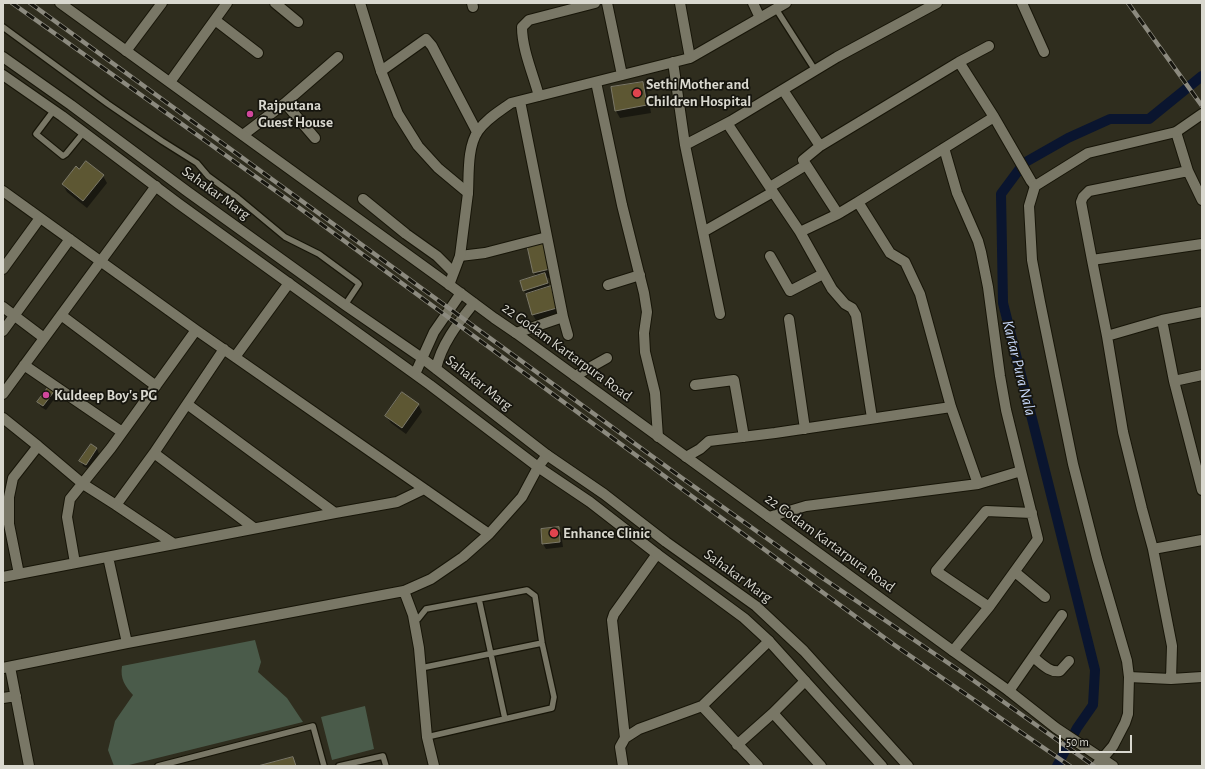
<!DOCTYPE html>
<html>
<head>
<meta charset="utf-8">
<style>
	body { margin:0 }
	#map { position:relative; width:1205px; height:769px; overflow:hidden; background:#2f2d1e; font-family:"Alegreya Sans",sans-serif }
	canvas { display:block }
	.frame { position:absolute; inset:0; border:4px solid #d9d8cf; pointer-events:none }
	.scale { position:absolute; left:1059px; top:735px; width:73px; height:18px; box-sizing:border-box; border:2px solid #d9d8cf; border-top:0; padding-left:5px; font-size:12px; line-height:14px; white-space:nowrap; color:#d9d8cf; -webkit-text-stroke:3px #16150e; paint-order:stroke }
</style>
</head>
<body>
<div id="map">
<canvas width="1205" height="769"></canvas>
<div class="frame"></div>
<div class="scale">50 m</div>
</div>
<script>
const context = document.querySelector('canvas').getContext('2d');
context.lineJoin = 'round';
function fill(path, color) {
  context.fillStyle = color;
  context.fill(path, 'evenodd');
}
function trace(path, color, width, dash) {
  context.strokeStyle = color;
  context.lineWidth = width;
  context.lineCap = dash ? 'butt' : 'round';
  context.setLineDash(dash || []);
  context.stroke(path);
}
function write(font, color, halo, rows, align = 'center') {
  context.font = font + ' "Alegreya Sans",sans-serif';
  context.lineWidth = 3.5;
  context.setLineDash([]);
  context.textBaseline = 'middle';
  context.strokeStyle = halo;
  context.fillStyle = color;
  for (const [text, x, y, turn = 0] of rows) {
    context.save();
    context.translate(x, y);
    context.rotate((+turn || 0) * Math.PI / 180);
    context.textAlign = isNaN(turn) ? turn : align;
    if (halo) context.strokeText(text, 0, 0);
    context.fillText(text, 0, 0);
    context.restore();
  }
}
const green = new Path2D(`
	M255,640l6,22 -3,10 29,26 16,24 -178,44h-11l-6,-16 7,-29 18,-26c-8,-9 -13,-16 -11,-29z
	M365,706l9,43 -42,11 -11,-43z`);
const shadow = new Path2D(`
	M643,83l4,7 4,23 -31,5 -4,-7z
	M79,170l24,6 4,7 -20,25 -20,-16 -4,-7z
	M542,243l11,34 -6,1 3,10 5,7 6,20 -24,7 -4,-7 -6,-19 -3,-6 13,-13 -3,-4 -6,-26z
	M55,389l3,5 -12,16 -5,-3 -3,-5z
	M418,404l4,8 -16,22 -15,-11 -5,-7z
	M91,445l6,4 2,5 -10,15 -6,-3 -2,-5z
	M558,528l3,5 2,14 -17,2 -3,-5z`);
const canal = new Path2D(`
	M1057,766l20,-38 16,-23 2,-35 -92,-367 -2,-109 23,-31 44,-25 42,-19h39l53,-43`);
const building = new Path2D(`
	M643,82l4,23 -32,6 -4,-24z
	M86,161l18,14 -21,26 -21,-17 14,-18 3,3z
	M543,242l7,27 -17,4 -6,-27z
	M545,273l3,10 -25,8 -3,-10z
	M551,286l6,22 -25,7 -6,-21z
	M50,385l6,4 -13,17 -6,-4z
	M402,392l17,12 -17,24 -17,-12z
	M91,444l6,4 -11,17 -7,-4z
	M559,527l1,15 -18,2 -1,-15z
	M293,757l3,9h-38z`);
const lane = new Path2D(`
	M776,9l39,61
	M3,27l105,77 54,37 35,22 11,13 30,22 47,39 34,17 38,28 2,2 -14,21
	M54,110l-18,24 27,22 3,-2 18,-22
	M479,599l26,120
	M414,620l4,-1 8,-10 101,-19 8,6 7,47 12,54 -2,11 -125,29
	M421,668l121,-25
	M158,766l155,-40 11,40
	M339,766l44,-10 3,10`);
const street = new Path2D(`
	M275,3l23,19
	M472,3l1,4
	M607,3l15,72
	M680,3l10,55
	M753,3l7,15
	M1022,3l22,49
	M215,20l43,33
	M126,51l36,-48
	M673,62l12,83 46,-24 106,-64 100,-54
	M959,62l30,-16
	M381,71l45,-32 6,7 45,86
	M170,82l57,-79
	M596,82l26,123 22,88 3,19 -3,21 1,19 10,41 3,44
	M539,96c-6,-22 -17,-47 -17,-69l7,-7 66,-17
	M285,103l30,35
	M994,117l37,64 4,5
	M1176,132l12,39 14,29
	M243,135l42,-32 53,-46
	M685,145l35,169
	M820,146l139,-84 35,55 -136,85
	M944,148l13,45 21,48 3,11 7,35 12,89 6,34 15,61
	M770,187l36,-22
	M3,191l193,139 293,204
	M773,192l27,40
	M468,193c1,-18 -1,-46 10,-62 8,-12 22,-20 33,-28l179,-45 96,-55
	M363,199l43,35 31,22 16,16
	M838,214l-38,18 32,57 13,15 7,4 4,7 16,103
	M703,232l70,-40 -46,-69
	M460,256l25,-3 62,-16
	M770,256l20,35 33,-17
	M1092,260l-11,-58 2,-5 6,-6 99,-20
	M3,269l37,-51
	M608,285l32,-10
	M3,307l41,31
	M61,315l95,71
	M563,317l5,18
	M789,319l16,110
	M1162,320l12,61
	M3,331l67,-92
	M516,333l47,-16 -43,-216
	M1107,336l55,-16 40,-8
	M235,357l54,-74
	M24,365l98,67
	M1202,375l-28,6 28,109
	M575,376l32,-18
	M695,385l39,-5 10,57
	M3,394l153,-208
	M187,404l37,-55
	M3,418l35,28 -25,32 -4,19v27l10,50
	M38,446l45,38 33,21
	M154,453l-38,52 58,39
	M686,457l14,-8 9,-8 66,-8 176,-26
	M769,517l37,-11 172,-22 -27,-77 -31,-113 -15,-32 -15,-9 -32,-51 -20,12 -35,-54 17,-14 -37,-56
	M254,528l-100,-75 33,-49 148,109
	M1153,549l-11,-40 -19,-77 -16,-96 -15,-76 110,-16
	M108,557l19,86
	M75,563l-8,-46 3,-18 41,-51 85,-118
	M1015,572l30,25
	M3,577l332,-64 62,-11 27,-13
	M404,591l9,24 6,33 8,89 7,29
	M989,607l-53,-36 50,-60 46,2
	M953,651l36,-44 49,-68 -17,-68 -43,13
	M1033,657c8,6 16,16 27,14l9,-10
	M10,667l19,99
	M3,668l124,-25 277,-52 27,-12 32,-22 26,-23 33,-37 16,-30 9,-12
	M1129,677l42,2 31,-2
	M1171,679l1,-33 -19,-97 49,-9
	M1009,691l53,-76
	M3,698l13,-2
	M702,706l56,60
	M773,713l48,53
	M625,738l-13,-118 2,-6 43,-60
	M737,745l36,-32 32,-32
	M623,766l-3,-19 5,-9 14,-9 63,-23 67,-65`);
const secondary = new Path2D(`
	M60,3l391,283 43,32 22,15 437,318 56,40 47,37 57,38
	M360,3l21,68 17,43 20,32 20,22 30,25 -8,63 -11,29
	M3,57l68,48 117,87 157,113 77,53 125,97 57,39 62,48 90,64 48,45 104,115
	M3,75l59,41 117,88 251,181 108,82 52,35 67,52 87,64 25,23 113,125
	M436,369c5,-25 23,-47 38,-66
	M415,374l19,-42 27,-39
	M1096,766l17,-20 12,-23 3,-9 1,-37 -2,-16 -30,-103 -24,-94 -33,-162 -8,-42 -3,-54 6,-20 53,-33 88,-21 26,-18`);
const rail = new Path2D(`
	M12,3l282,201 599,440 177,122
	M30,3l652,475 142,101 136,92 134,95
	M1128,3l74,103`);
const markers = [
	[637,93,5,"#e0444e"],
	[250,114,4,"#d1479c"],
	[46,395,4,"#d1479c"],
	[554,533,5,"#e0444e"]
];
const poiNames = [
	["Sethi Mother and",646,84],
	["Children Hospital",646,101],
	["Rajputana",258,105],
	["Guest House",258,122],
	["Kuldeep Boy's PG",54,395],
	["Enhance Clinic",563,533]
];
const streetNames = [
	["Sahakar Marg",216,193,36],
	["22 Godam Kartarpura Road",567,352,36],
	["Sahakar Marg",479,383,38],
	["22 Godam Kartarpura Road",830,543,36],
	["Sahakar Marg",738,576,36]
];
const waterNames = [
	["Kartar Pura Nala",1019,368,76]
];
fill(green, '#4a5b4a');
fill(shadow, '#0007');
trace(canal, '#0a152f', 10);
fill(building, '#5d5733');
trace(building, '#7b7868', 1);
trace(lane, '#171508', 8);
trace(street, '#171508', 12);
trace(secondary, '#171508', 12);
trace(lane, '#797766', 5.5);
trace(street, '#797766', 10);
trace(secondary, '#797766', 10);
trace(rail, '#8c8a7f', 4.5);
trace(rail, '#16150e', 3, [9]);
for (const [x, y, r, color] of markers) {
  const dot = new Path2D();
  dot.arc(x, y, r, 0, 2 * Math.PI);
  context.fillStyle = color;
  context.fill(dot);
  trace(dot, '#16150e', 1.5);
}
write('bold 15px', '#d9d8cf', '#16150e', poiNames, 'left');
write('15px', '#d9d8cf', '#16150e', streetNames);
write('italic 16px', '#c6d7f9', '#16150e', waterNames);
</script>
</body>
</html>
